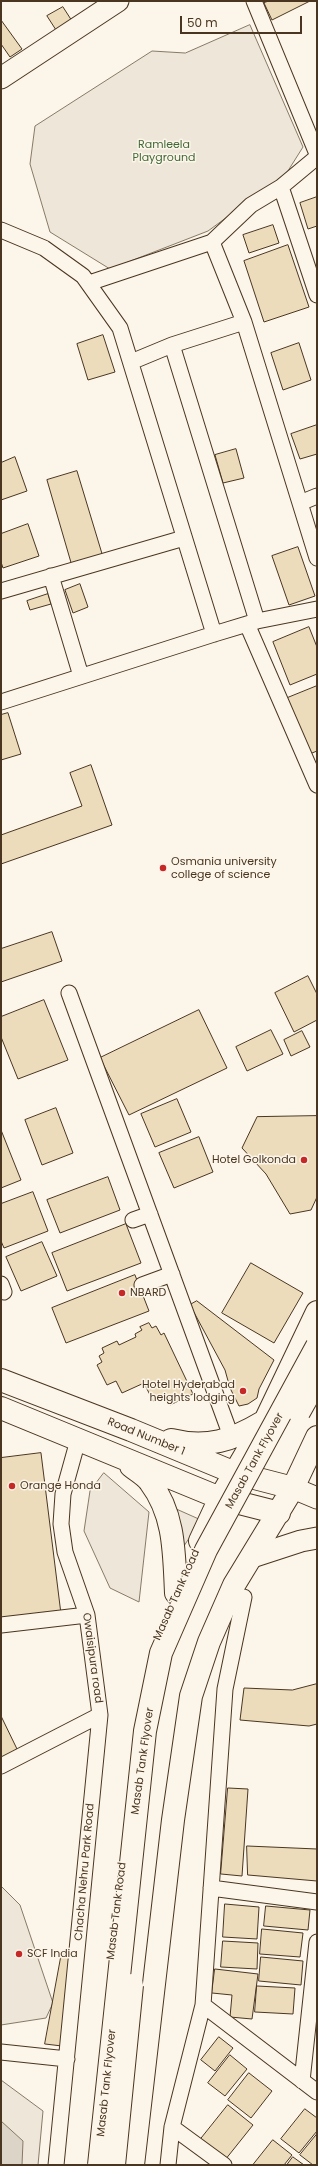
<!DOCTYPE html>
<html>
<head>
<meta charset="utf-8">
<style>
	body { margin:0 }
	#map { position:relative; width:318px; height:2166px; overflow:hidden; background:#fbf6e9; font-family:Poppins,sans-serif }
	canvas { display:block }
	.frame { position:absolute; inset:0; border:2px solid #4a3520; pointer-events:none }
	.scale { position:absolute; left:180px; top:16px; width:122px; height:18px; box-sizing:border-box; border:2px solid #4a3520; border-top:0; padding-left:5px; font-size:12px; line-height:14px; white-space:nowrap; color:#4a3520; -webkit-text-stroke:3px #fbf6e9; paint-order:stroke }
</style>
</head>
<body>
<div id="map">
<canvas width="318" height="2166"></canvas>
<div class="frame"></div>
<div class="scale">50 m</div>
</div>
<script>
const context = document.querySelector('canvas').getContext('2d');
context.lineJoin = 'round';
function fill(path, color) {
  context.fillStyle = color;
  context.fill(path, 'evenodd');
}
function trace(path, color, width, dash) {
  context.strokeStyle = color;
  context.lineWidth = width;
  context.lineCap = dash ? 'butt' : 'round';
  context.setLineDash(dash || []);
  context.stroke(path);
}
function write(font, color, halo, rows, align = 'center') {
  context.font = font + ' Poppins,sans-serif';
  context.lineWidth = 3;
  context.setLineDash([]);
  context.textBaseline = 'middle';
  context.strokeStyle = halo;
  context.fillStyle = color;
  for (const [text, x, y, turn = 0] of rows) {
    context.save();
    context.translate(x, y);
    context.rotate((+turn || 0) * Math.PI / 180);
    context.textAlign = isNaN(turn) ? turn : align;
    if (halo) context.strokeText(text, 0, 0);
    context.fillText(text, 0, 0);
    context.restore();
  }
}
const green = new Path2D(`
	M250,25l53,122 -17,27 -78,57 -98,38 -60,-37 -20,-68 5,-38 117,-75 33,2z
	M104,1473l45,39 -10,90 -29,-14 -26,-57 6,-40z
	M174,1508l27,12 -19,29z
	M1,1886l19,19 33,98 -7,15 -45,7z
	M1,2080l42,31 -5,54h-37z`);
const water = new Path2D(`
	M1,2121l22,20 -1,24h-21z`);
const building = new Path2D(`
	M269,1h41l-38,19 -8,-17z
	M63,7l9,14 -16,9 -9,-14z
	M1,20l21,29 -12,8 -9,-13z
	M317,197v29l-9,3 -8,-26z
	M273,225l6,18 -30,10 -6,-18z
	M288,245l21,62 -45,15 -20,-61z
	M103,335l12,37 -27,8 -11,-36z
	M299,343l12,37 -28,10 -12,-37z
	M317,425v29l-17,5 -9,-25z
	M236,449l8,29 -21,5 -8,-28z
	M15,457l12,34 -26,9v-37z
	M77,471l26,86 -31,9 -25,-86z
	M28,524l11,32 -36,12 -2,-6v-28z
	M298,547l17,49 -26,9 -17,-49z
	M80,584l8,23 -15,6 -8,-23z
	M48,594l3,10 -21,6 -3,-9z
	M309,627l8,20v27l-27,11 -17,-43z
	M317,686v65l-10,4 -22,-56z
	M8,713l13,41 -20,6v-45z
	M91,765l21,60 -111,39v-29l81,-29 -12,-33z
	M52,932l10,29 -61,21v-33z
	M308,976l9,18v26l-23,12 -19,-39z
	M44,1000l24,60 -50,19 -17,-42v-20z
	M199,1010l28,58 -98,47 -29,-57z
	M271,1030l12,24 -36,17 -11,-24z
	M302,1031l8,16 -19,9 -7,-16z
	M177,1099l14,33 -36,15 -14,-33z
	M56,1108l17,45 -31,12 -17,-45z
	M317,1116v81l-6,13 -21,4 -24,-40 -24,-26 15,-31z
	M1,1130l20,50 -20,8z
	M199,1137l14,35 -39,16 -15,-35z
	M108,1177l12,33 -60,23 -13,-33z
	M33,1192l15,39 -44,17 -3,-7v-37z
	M126,1224l15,39 -74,28 -15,-38z
	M42,1242l15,34 -36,15 -15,-34z
	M251,1263l52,30 -29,50 -52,-30z
	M135,1275l14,36 -83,32 -14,-35z
	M197,1301l77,59 -15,29 -2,9 -9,6 -9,2 -9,-18 -5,-18 -35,-65z
	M149,1323l3,5 4,-2 5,9 3,-2 29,61 -23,11 -5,-10 -12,6 -9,-18 -22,10 -6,-12 -9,4 -10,-20 5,-3 -3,-6 5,-3 -2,-5 15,-7 2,4 17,-8 -1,-3 7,-4 -2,-3z
	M41,1453l20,161 -60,7v-163z
	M317,1684v40l-8,2 -69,-6 4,-32 48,2z
	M1,1716l16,33 -16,11z
	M228,1788l20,1 -6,87 -21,-2z
	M247,1846l70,3v32l-69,-6z
	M225,1904l34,3 -2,32 -34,-2z
	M266,1906l44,4 -2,20 -44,-4z
	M262,1929l41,4 -3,24 -40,-3z
	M223,1941l35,2 -1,26 -36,-2z
	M62,1952h13l-13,94 -17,-2z
	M261,1957l42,4 -2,24 -42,-4z
	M215,1969l43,5 -6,45 -22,-2 2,-22 -20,-2z
	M257,1986l38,2 -2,26 -38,-2z
	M219,2037l14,11 -18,23 -14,-11z
	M230,2055l17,14 -22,27 -17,-13z
	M249,2073l23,18 -21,27 -23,-18z
	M228,2105l25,20 -28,35 -25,-20z
	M305,2109l12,9v13l-18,22 -18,-14z
	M317,2134v31h-4l-13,-10z
	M273,2140l19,15 -8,10h-31z
	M293,2157l11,8h-17z`);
const street = new Path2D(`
	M254,1l63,153
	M317,157l-36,30 -30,18 -39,37 32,80 73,236
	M281,187l36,108
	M1,230l43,18 39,28 37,52 94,306
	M89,283l123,-41
	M172,345l85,276
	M131,362l41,-17 72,-23
	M300,503l17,-7
	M51,576l30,100
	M1,591l183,-53
	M247,624l70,161
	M1,702l213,-68 43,-13 60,-12
	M69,993l163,446
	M133,1220l17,-6
	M1,1284l3,8
	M142,1285l30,-11
	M1,1625l86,-10
	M1,1766l99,-51
	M211,1888l106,14
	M203,2005l114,87
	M1,2052l66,7
	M302,2081l15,-139
	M172,2127l52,38
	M56,2165l44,-450 -13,-100 -22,-63 -4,-28 2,-30 15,-54
	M168,2165l4,-38 31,-122 22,-316 19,-92`);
const secondary = new Path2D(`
	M1,78l117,-77
	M293,1488l24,10
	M252,1557l49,-16 16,-3`);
const primary = new Path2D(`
	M1,1380l130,50 104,43 58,15
	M1,1408l219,90 59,15
	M171,1440c36,9 62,0 92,-18
	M131,1466c6,5 15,10 19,16 25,33 24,71 26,111
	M200,1541l20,-43 45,-77 52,-109
	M133,2165l40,-345 18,-124 18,-54 25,-57 59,-97 24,-51`);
const highwayBridge = new Path2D(`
	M299,1412l18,-32
	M99,2165l46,-434 16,-78 45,-103 111,-204
	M114,2165l18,-180`);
const markers = [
	[163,868,4,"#c62828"],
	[304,1160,4,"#c62828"],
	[122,1293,4,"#c62828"],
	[243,1391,4,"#c62828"],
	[12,1486,4,"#c62828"],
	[19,1954,4,"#c62828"]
];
const parkNames = [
	["Ramleela",164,145],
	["Playground",164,158]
];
const poiNames = [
	["Osmania university",171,862],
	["college of science",171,875],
	["Hotel Golkonda",296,1160,"right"],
	["NBARD",130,1293],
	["Hotel Hyderabad",235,1385,"right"],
	["heights lodging",235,1398,"right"],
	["Orange Honda",20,1486],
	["SCF India",27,1954]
];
const streetNames = [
	["Road Number 1",146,1437,22],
	["Masab Tank Flyover",255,1461,-61],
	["Masab Tank Road",177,1595,-66],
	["Owaisipura road",92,1658,82],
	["Masab Tank Flyover",143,1761,-82],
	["Chacha Nehru Park Road",85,1872,-85],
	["Masab Tank Road",117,1911,-83],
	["Masab Tank Flyover",107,2083,-84]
];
fill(green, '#ede6d9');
trace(green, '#887966', 1);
fill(water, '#dcd4c6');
trace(water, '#887966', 1);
fill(building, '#ecdcbc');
trace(building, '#4a3520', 1);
trace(street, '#4a3520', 17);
trace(secondary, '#4a3520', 23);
trace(primary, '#4a3520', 24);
trace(street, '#fbf6e9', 15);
trace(secondary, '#fbf6e9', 21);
trace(primary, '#fbf6e9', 22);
trace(highwayBridge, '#4a3520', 24, []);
trace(highwayBridge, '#fbf6e9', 22);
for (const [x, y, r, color] of markers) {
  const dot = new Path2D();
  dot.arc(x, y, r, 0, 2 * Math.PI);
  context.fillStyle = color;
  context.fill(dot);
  trace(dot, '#fbf6e9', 1.5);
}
write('11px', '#436837', '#fbf6e9', parkNames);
write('11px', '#4a3520', '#fbf6e9', poiNames, 'left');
write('11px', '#4a3520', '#fbf6e9', streetNames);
</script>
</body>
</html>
